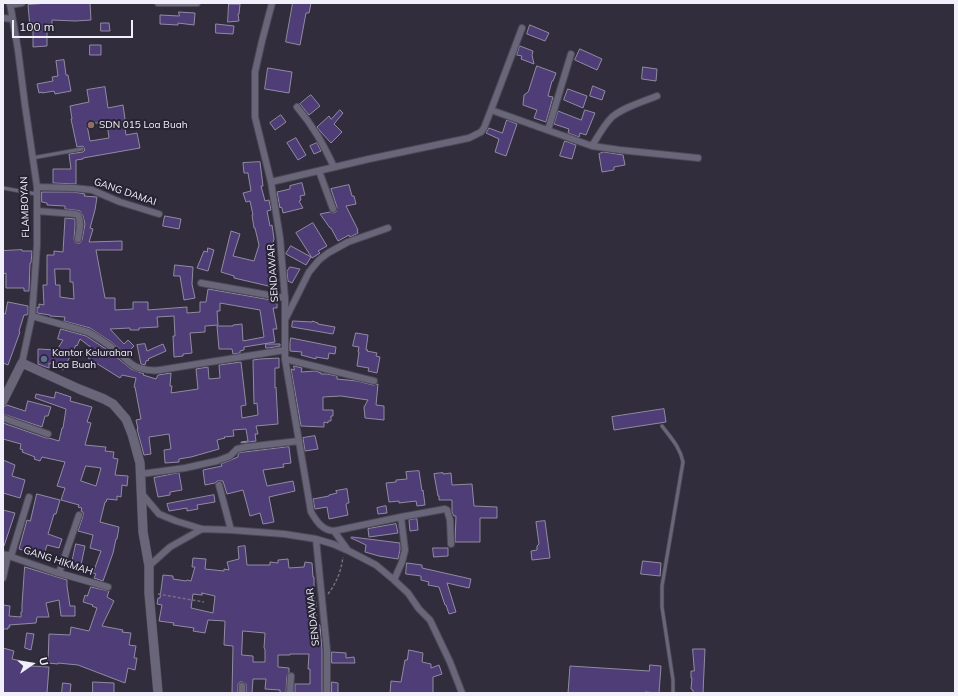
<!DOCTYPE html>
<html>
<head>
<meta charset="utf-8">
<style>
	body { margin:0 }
	#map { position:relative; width:958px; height:696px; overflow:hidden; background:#312d3d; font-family:Mulish,sans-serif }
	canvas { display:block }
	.frame { position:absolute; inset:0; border:4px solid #f1effa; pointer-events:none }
	.north { position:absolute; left:12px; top:644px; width:40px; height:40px; -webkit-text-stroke:3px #272333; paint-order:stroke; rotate:77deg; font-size:11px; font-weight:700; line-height:16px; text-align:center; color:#f1effa }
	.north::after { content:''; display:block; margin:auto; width:14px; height:18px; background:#f1effa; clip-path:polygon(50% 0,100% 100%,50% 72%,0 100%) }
	.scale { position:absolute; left:12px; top:20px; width:121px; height:18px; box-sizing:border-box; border:2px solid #f1effa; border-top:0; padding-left:5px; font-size:12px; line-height:14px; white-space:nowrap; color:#f1effa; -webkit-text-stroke:3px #272333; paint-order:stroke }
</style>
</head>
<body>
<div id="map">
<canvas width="958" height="696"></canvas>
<div class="frame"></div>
<div class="north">U</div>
<div class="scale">100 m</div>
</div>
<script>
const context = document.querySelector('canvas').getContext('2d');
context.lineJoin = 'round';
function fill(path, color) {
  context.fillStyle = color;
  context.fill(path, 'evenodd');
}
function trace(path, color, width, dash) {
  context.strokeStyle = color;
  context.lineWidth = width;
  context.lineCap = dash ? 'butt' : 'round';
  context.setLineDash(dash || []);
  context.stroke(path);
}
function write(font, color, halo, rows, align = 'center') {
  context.font = font + ' Mulish,sans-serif';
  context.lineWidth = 4;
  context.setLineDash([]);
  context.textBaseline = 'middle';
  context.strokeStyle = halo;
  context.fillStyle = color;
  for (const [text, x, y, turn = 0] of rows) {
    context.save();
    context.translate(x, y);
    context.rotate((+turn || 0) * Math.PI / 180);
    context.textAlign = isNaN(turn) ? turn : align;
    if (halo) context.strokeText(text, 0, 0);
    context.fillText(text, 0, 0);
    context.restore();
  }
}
const building = new Path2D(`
	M49,3h41l1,17 -16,1 -23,-1v6h-5v20l-14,1v-20h-3l-2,-22z
	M293,3h18l-2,10h-3l-6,32 -14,-3z
	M229,4h11l-1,10h-1l1,7 -11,1z
	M179,12l16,1 -1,12 -16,-2v2l-18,-1v-9l19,1z
	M101,23h8l1,8h-9z
	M216,24l18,2 -1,8 -17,-1z
	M530,25l19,8 -4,8 -18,-7z
	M90,45h11v10h-11z
	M520,46l13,5 -1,4 2,9 -13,-5 1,-3 -5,-1z
	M580,49l22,10 -5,11 -22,-10z
	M64,60l2,15h2l3,16 -16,3 -1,-3 -12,2v-1l-3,1 -2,-9 16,-3 -1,-4 6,-1 -2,-15z
	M537,66l19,7 -3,8h-1l-4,15 5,1 -7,25 -12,-4 3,-8 -14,-5 1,-10 4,-3z
	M643,67l14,2 -1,12 -14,-2z
	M268,68l24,4 -3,21 -24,-4z
	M593,86l12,5 -3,9 -12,-4z
	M105,87l3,21 15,-3 2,14 -1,1 2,15 11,-2 3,15 -57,10v1l-7,1v24l-23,-1v-14h18l-2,-15 14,-2 2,-2 -2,-4 -6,1 -6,-28h1l-2,-13 19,-4 -2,-12zM99,123v1l8,-1 2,15 -19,3 -3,-16z
	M568,89l19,7 -4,12 -19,-8z
	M311,95l9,11 -11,9 -9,-11z
	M340,110l3,3 -9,11 8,8 -11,11 -11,-12 -3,-4 12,-11 2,3z
	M585,110l10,3 -9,22 -6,-2 -1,4 -11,-4 1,-4 -15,-5 4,-13 23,9z
	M281,115l5,7 -11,8 -5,-7z
	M507,120l10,4 -11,32 -11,-4 4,-13 -13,-6 3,-5 13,5z
	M296,138l10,17 -8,5 -11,-17z
	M565,141l11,4 -4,14 -12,-3z
	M317,143l4,8 -7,3 -4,-8z
	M604,152l19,3 2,10 -11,2v3l-12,2 -3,-18z
	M260,162l3,24h-2l4,15 4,-1 2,10 -4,1 3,15 2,-1 2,14 -6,22 8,2 -4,15 6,1 -1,9 -43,-10v-2l-13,-4 10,-41 9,3 -7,22 21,5 5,-16 -4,-17h-1l-2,-13h1l-3,-14 -4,1 -3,-9 8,-2 -3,-18h-4l-1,-10z
	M302,183l3,12 -5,1 1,4 -2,1 4,7 -20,5 -1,-5 -1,-1 -1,1 -3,-16 13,-3v-3z
	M349,185l3,11h2l2,8 -10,2 12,24h-1l1,3 -8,4 -1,-2 -11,6 -7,-13h-1l-10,-14 10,-2 3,1 3,-1 1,-5 -6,-18z
	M42,192h32l11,2 -1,2 13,1 -2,13 -5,18 3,1 -4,13 33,-1v9h-26l9,48h10v12l18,-1v-7h15v8l39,-3v6l13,-1v-10h6l2,-13 69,12v7h-4l4,21h-4l2,13 -31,5v3l-4,1v2l-7,1 -1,-5h-13l-2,-23h16v-1l9,-1 1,17 21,-4 -4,-27 -40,-7v8h-3l1,14 -13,1v6l-15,1 2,20 -9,1v2l-9,1 -1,-21h2l-1,-20 -17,1 1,10 -19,1v2h-9v-2l-20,1 14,15 4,-4 6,6 -8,8 -16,-13 -20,-13 -26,-7 1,-4 -15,-1v-1l-13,-2v-6l2,1v-4l5,1 -1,-20h4v-30h7v-4l9,1 2,-34 10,1v8l-1,12 1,3 2,1h3l2,-3 3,-16 -2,-8 -3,-5 -5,-1 -10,-1v-3l-18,-1v-2l-5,-1zM55,269h15v13h3l1,17 -14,-2v-12h-4z
	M165,216l16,3 -2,10 -16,-3z
	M313,223l14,23 -9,5 2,2 -8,5 -16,-25z
	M291,246l20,11 -5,8 -20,-11z
	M208,248l6,2 -6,21 -11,-3 7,-17 3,1z
	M22,250v1h10l-1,12h-1l-1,28h-5v-3h-18v-15l-3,1v-23z
	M175,265l18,2 -1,17 3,14 -11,2 -4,-24h-6z
	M290,267l10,2 -8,14 -4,-2 -1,-9z
	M8,302l20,4v7l-1,2h-3l-5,16 1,1 -12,33 -5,-2v-50l2,1z
	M293,321l19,1v-1l6,2v1l17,3 -2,7 -41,-7z
	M61,329l25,7 23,15 22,18 13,5 -1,1 13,4 2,-4 13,-2 -1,13h2l-1,7 27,-4 -2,-20 12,-2 1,12 11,-1 -1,-13 22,-3 5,43 -5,1 1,12 16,-3 -1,-12 -3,1 -1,-44 7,-1 19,-1v10h-4v20l1,-1 2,37 -22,2 2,8h-3l1,7 -15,2v-1l7,-1 -2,-12 -13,1 1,6 -10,1 1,1 -8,2 2,9 -28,8 -12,2v3l-14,1 -1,-13 7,-1 -2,-15 -20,3 2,17 -7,1 -7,-26h1l-2,-9 5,-1 -6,-32h-1l2,-9 -14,-3 -2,3 -32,-20 5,-9 -13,-10 -3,7 -1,-1 -13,25 -14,-7v5l-11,-4v-15l19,1 6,-10 -5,-1z
	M356,333l12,2 -2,15h2l-1,1 10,2 -1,3 4,1 -3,16 -9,-2 1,-3 -12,-2 2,-14h-1l1,-5 -6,-1z
	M291,338l45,9 -1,7 -6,-1 -1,6 -12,-2v2l-15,-4 1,-3 -12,-1v-8z
	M145,344l2,7 16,-7 3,7 -18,8 1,1 -3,1 -1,4 -4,-1 -4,-19z
	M266,344h14v2l-11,2h-3z
	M294,366l8,2 -1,4 14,-1 6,2v1h6l10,2v3l20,2 16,4 5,-1 -2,21 8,1v14l-19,-2 -1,-11 4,-7 -27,-4 -18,1v13h10v6h-2v5h-3v2l-4,-1v5l-23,-1 -10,-57 3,1z
	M56,392l15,5 -1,4 22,6 -5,15 4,1 -6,22 21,2 -1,4 9,1 -1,6 5,1 -3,16 13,1 -1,10 -5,-1 -1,12 -4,-1v4l-10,-1 -1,3h-1l-5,20 19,5 -2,12h-1l-3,14 -10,28 -9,-3 2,-4 -3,-1 8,-22 -11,-3 3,-13 -15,-4 5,-15v-4l-2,-1 1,-3 -4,-1 1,-2 -18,-5 4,-12 -8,-2 8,-24 -23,-5 -2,4 -6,-2 1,-2 -13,-5 1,-2 -3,-1 1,-5 -18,-5v-16l43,15h3l10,3 3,-13h1l3,-19 -31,-11 1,-4 18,4zM86,466l15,2 -5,18 -15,-5z
	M28,401l23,6 -3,9h-3l-3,11 -39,-13v-7l4,-2 18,6z
	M664,409l2,13 -52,8 -2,-13z
	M315,436l3,13 -13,2 -2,-13z
	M289,447l2,16 -8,1 1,3 -21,3 4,16 26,-5 2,10 -26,6 5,25 -11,2 -3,-11 -10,3 -7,-26 -16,4 -4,-13h-6l-2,2 -10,2 -2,-15 19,-4 -1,-2 17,-7v-2l1,-2z
	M3,460l12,5 -3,11 13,4 -5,18 -17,-5z
	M419,471l3,20 1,-1 2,15 -8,1 -1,-5 -17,2v-2l-10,1 -3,-19 10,-1v-2l11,-1 -1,-7z
	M179,473l3,17 -12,2v3l-12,2 -4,-19z
	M443,473v1l8,-1 1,12 20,-1 2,22 23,1v11h-17v24h-25l1,-26h-2l-2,-4v-12h-13v-4h-1l-4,-22z
	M347,489l2,14h-2l-1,2 2,10 -19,4 -2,-12 -12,2 -2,-10 16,-3v-1l8,-2 -1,-2z
	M37,494l23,6 -4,14h-2l-6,20 14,5 -3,9 -12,-3 -4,13 -12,-4 1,-1 -13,-4 8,-29 3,1z
	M214,495l1,7 -18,3 1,4 -11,2v-3l-18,3 -2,-7z
	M386,506l1,7 -9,1 -1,-6z
	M3,510l12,3 -11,33h-1z
	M417,519l1,11 -8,1 -1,-11z
	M545,521l5,37 -18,2 -1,-9 6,-1v-4l2,-2 -3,-22z
	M396,524l2,9 -29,4 -1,-8z
	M352,537l48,6v7l-2,9 -19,-3 -14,-4 1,-7 -15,-7z
	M76,544l9,2 -4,19 -9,-2z
	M245,546l2,19h23v-3l8,1v-3l10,-1 1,9 15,-1 1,-5 7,1 1,14h1v24h2v24h4l2,25v43h-27v-9h15v-15h-2l1,-15h-19v1h-12v12l11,1v4l-2,4 -1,17h-6v-3l-15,-1 1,-10h-13l-1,14h-6v-9l-4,-2h-2l-2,2v9h-6l1,-47 -9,-1 1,-24 -17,-1 -3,13 -12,-2 1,-3 -21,-3 1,-2 -15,-2 3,-16 -5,-1 1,-6h2l3,-23 10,1v3l13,2 1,-1 4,1 4,-14h-3l1,-9 13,1 -1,10 19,2v-2l5,1 -2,-8 12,-3 -1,-12zM202,593l13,3 -2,17 -22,-5 2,-14 8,1h1zM243,631l22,2 -1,15 1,1v13h-12v-6l-11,-1z
	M433,548h15v8l-14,1z
	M643,561l18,2 -1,13 -19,-2z
	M407,563l15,2v3l49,11 -2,9 -22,-5 9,29 -7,2 -3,-9h-1l-6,-18 -11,-2 1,-3 -8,-2v-4l-15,-2z
	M25,567l42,13v6l3,20h5v10h-14l-2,-16 -13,3 3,14h-12l-1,6 -27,2 1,2h-2v2h-5v-24l7,1 -1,10 12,1v-5h1v-7z
	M91,587l18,4 -2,6 7,4 -12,25 21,4 -1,2 9,1 -2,12 7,1 -2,12h3l-2,12 -7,-2 -3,15 -47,-18 -20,-2v1l-10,-1 1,-29 21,1 1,-8 18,4 8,-23 -5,-2 1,-1 -10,-3 2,-7 2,1z
	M27,633l7,1 -3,16 -6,-2z
	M3,648l11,3 -2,8 19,4v3l18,1 -2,26h-44z
	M693,649h12l-2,44h-10v-3l-2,-1 1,-11h-1v-7h3z
	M409,650l14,3 -1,9 9,2v4l8,-3 3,9 -9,3v16h-43l1,-12 10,1 4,-22h2z
	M332,652l14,1v5l8,-1 1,6h-23z
	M650,665l11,1 -2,27 -14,-1v1h-77l2,-27 79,5z
	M93,682l21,1v10h-21z
	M332,682l6,1v10h-6z
	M63,683l8,1 -1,9h-8z`);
const path = new Path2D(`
	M158,594l46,8
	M328,594c9,-12 13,-23 15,-37`);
const lane = new Path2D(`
	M32,158l50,-9
	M3,188l33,6
	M662,426c9,12 18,21 21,36l-21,124v21l11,73v13`);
const street = new Path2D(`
	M10,3l8,47 7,55 12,82v58l-5,71 -10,47
	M158,3h39
	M272,3l-10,38 -7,31v45l16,65 9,56 5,60v61l26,153c6,10 11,18 23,19l67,-14 44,-8 2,1 3,10 1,24
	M10,5l12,-2
	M3,18l9,1
	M297,107c17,20 26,37 37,60
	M491,110l31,-82
	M548,130l23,-76
	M592,146c6,-10 12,-21 20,-29 12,-10 30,-15 45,-21
	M319,171l14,38
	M271,182l98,-23 100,-21 12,-6 3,-4 7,-18 101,36 28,4 78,8
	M37,187l37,1 18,2 28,12 39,12
	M37,211l38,3 3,1c4,7 1,17 0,24
	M201,283l84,15
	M32,316l56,16c11,6 21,13 31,21 6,5 12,13 20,15 7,2 14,3 21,2l125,-20
	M286,318l23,-46 10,-12 9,-7 20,-11 40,-14
	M285,359l89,22
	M3,418l45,16
	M141,474l44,-6 32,-7 13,-5 7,-7 9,-2 53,-6
	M219,485l12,45
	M142,494l17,20 17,7 26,8 29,1 53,4 32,5 17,5 16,7 27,14 18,15 14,13 11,16 11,11 20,42 12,31
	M334,531l13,18
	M316,539l11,111v43
	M3,554l52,18 53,15
	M11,556l18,-59
	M149,566l21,-19 32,-18
	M59,573l20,-58
	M3,578l5,-23
	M394,580l8,-18 3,-12 -4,-33
	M242,693v-7
	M290,693l1,-17`);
const secondary = new Path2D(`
	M3,401l19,-38 57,26 25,10 9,5 13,15 6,15 8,29 3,69 6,34v27l9,100`);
const markers = [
	[91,125,4,"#8d6e63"],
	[44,359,4,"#5c6f8a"]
];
const poiNames = [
	["SDN 015 Loa Buah",99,125],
	["Kantor Kelurahan",52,353],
	["Loa Buah",52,365]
];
const streetNames = [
	["GANG DAMAI",125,192,19],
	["FLAMBOYAN",25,207,-92],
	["SENDAWAR",273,273,-94],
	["GANG HIKMAH",58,561,18],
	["SENDAWAR",313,617,-96]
];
fill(building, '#4f3d78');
trace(building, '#908ca0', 1);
trace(lane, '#4d4957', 4.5);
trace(street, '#4d4957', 8);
trace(secondary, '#4d4957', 10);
trace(path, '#757180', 1.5, [3, 2]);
trace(lane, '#6a6679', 3);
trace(street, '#6a6679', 6);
trace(secondary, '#6a6679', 9);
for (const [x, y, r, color] of markers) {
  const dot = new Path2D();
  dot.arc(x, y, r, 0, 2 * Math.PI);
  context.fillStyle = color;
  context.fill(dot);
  trace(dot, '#272333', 1.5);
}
write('10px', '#f1effa', '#272333', poiNames, 'left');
write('10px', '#f1effa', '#272333', streetNames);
</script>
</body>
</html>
